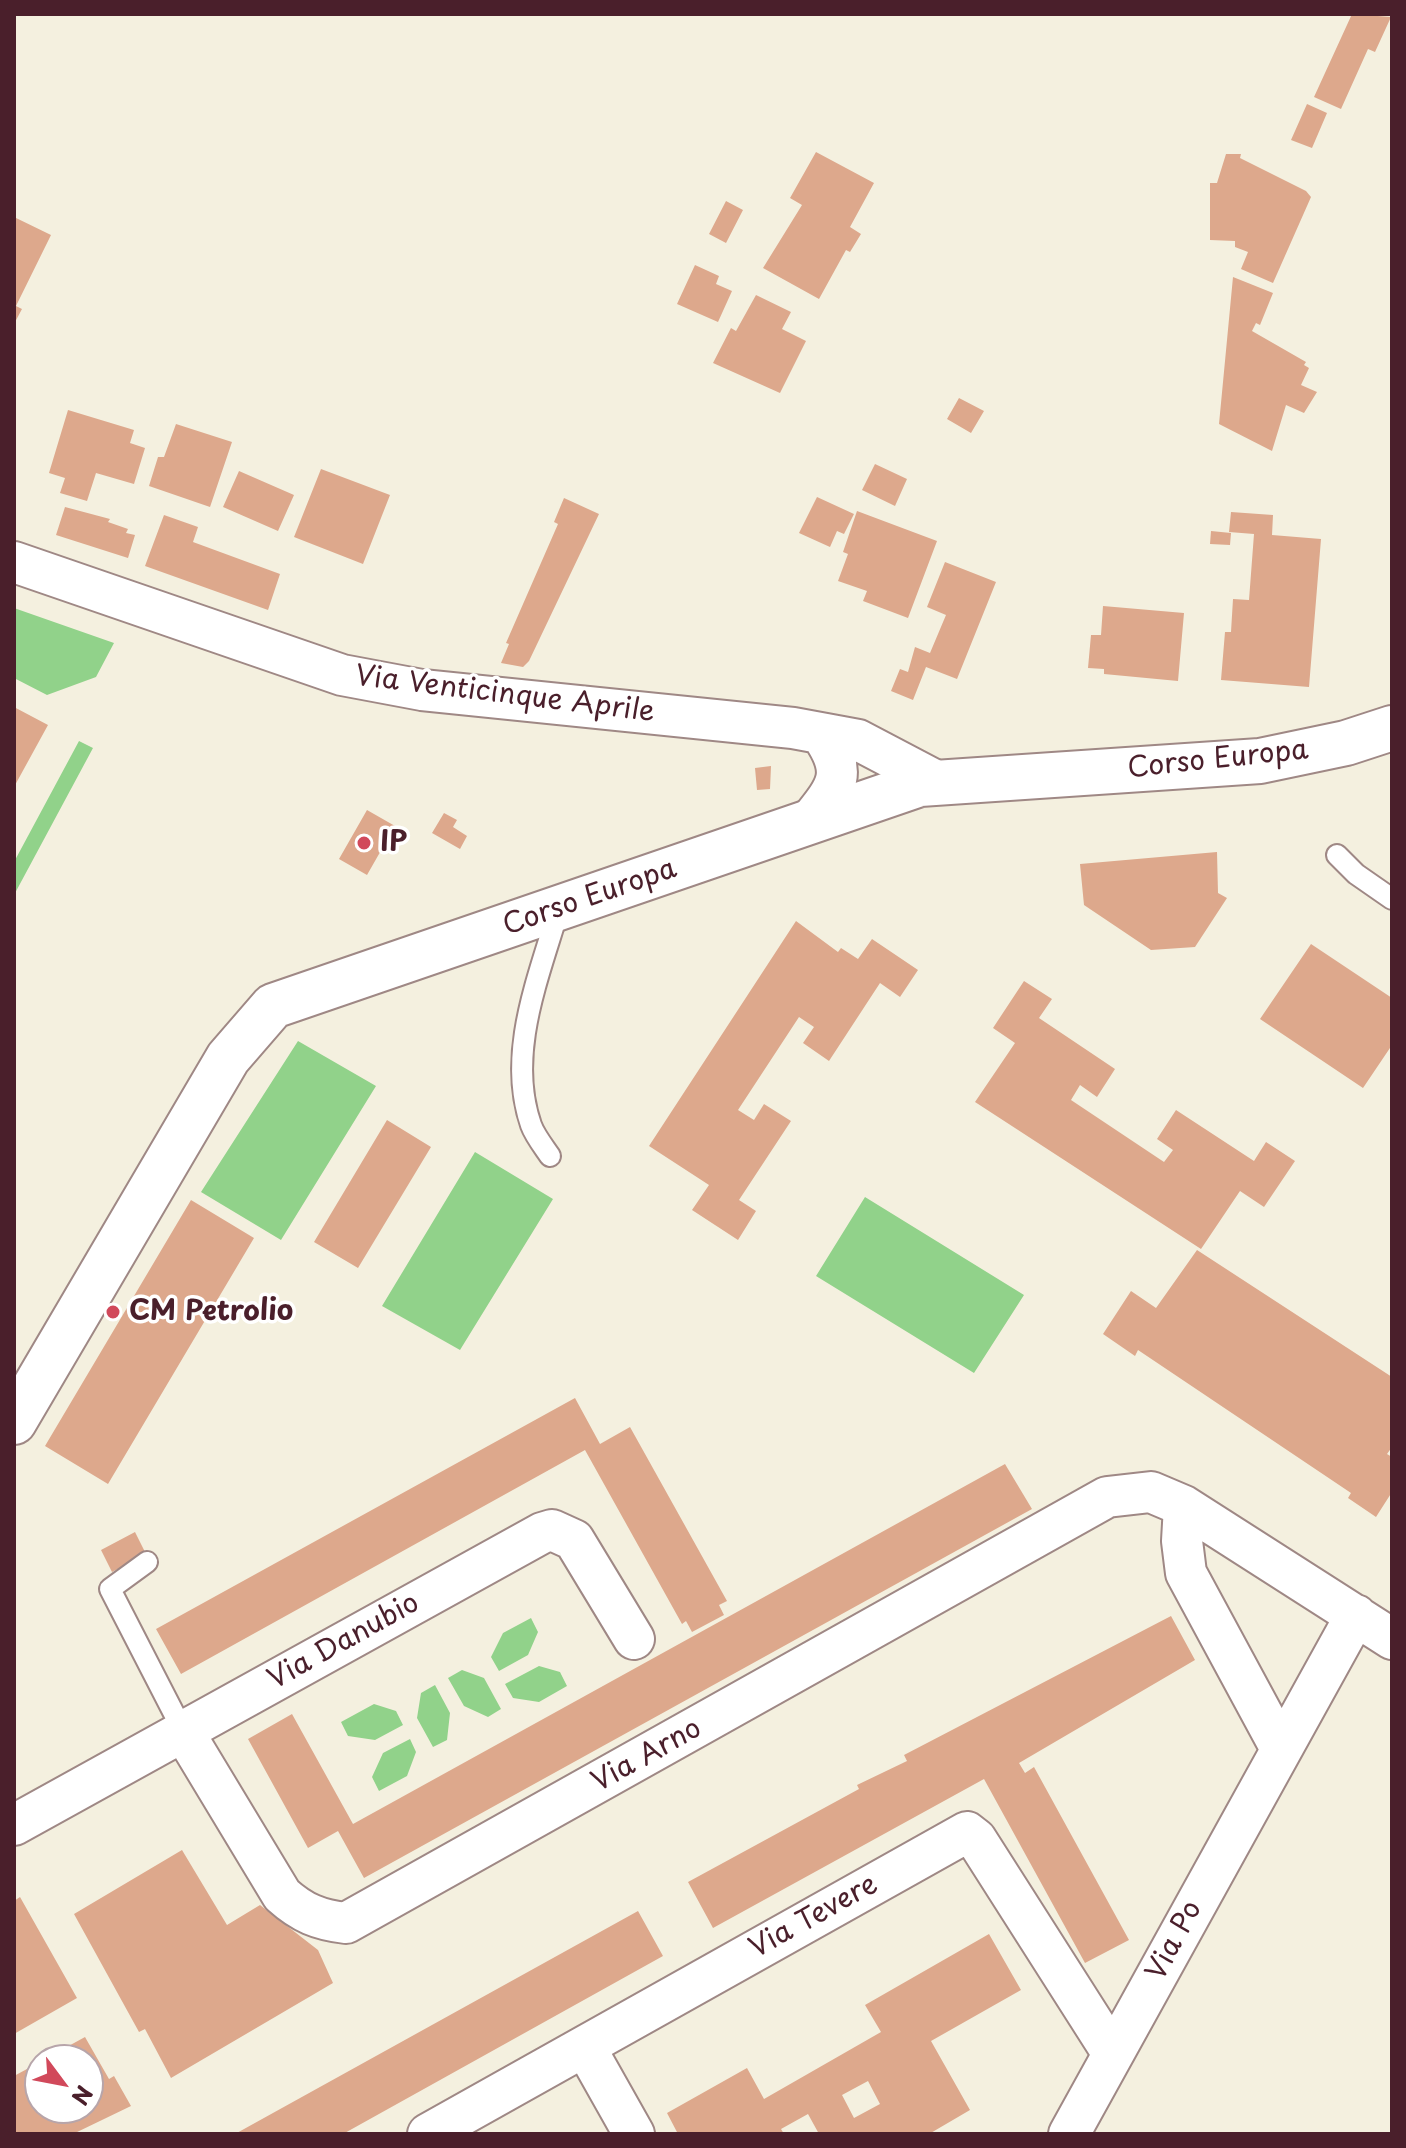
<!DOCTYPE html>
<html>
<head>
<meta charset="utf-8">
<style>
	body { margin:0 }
	#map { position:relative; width:1406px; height:2148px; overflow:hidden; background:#f4f0df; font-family:"Playpen Sans",sans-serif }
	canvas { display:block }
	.frame { position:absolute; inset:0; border:16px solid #4a1f2b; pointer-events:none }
	.north { position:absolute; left:24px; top:2044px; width:80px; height:80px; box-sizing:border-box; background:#fff; border:2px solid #b7a5aa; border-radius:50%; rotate:122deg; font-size:22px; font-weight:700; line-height:32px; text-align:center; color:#4a1f2b }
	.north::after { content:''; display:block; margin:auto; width:28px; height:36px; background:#d1495b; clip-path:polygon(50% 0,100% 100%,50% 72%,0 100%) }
</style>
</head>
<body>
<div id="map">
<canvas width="1406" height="2148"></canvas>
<div class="frame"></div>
<div class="north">N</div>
</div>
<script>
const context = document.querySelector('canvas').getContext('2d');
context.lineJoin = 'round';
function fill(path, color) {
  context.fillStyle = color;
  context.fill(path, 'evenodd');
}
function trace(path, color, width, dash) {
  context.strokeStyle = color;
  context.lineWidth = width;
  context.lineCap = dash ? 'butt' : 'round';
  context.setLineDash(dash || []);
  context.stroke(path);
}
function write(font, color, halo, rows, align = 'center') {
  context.font = font + ' "Playpen Sans",sans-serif';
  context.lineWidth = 7;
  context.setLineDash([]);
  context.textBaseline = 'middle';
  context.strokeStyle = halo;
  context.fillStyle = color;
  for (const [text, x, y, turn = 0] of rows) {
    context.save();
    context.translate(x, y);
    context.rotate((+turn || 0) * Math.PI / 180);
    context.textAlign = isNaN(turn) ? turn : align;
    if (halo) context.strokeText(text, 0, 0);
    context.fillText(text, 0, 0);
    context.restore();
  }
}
const green = new Path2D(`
	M14,608l100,35 -18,34 -49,18 -33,-17z
	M79,741l14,7 -79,147v-33z
	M298,1041l78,45 -95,154 -80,-48z
	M475,1152l78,47 -93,151 -78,-44z
	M865,1197l159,98 -50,78 -158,-97z
	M531,1618l7,14 -10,23 -29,16 -8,-14 12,-24z
	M539,1666l21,6 7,14 -28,16 -26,-4 -8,-14z
	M462,1670l22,8 17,31 -13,8 -24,-11 -16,-28z
	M435,1685l15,28 -3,27 -14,7 -16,-29 4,-25z
	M374,1704l22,7 7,14 -28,15 -27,-4 -7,-14z
	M410,1739l6,13 -9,24 -28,15 -7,-14 11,-24z`);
const building = new Path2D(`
	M1352,14l39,3 -16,35 -7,-3 -27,60 -27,-12z
	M1307,104l20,9 -15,35 -21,-8z
	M816,152l58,31 -24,44 11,7 -11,18 -4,-2 -27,49 -56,-31 39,-63 -12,-7z
	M1226,154h15l-1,4 66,33 5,6 -38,86 -32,-14 7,-17 -13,-5v-6l-25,-1v-57h7z
	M726,201l17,9 -17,33 -17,-9z
	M14,217l37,18 -35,71 6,3 -8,15z
	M695,265l24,11 -3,8 16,7 -14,31 -41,-18z
	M1233,277l40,16 -13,32 -4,-2 -4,8 54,31 -2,3 5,3 -8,17 16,7 -13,21 -18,-8 -14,46 -53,-27z
	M756,295l35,17 -9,17 24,12 -26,52 -67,-30 18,-35 5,3z
	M959,398l25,13 -13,22 -24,-14z
	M68,410l66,20 -4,13 15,5 -11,36 -38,-11 -9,28 -27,-8 5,-15 -16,-5z
	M176,424l56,18 -22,65 -61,-21 9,-29h6z
	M875,464l32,15 -12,27 -33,-16z
	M321,469l69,26 -27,69 -69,-27z
	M239,471l55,24 -16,36 -55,-24z
	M817,497l37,17 -10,20 -7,-3 -7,16 -31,-14z
	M564,498l35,16 -70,147 -6,6 -22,-4 8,-19 -3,-1 52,-119 -4,-2z
	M65,507l45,12 -2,3 20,7 -2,4 9,2 -7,23 -72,-23z
	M857,511l80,30 -29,77 -45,-17 4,-10 -29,-10 10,-27 -5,-2z
	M1231,512l42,3 -1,20 49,4 -12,148 -88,-7 4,-48h6l2,-33 16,1 5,-66 -25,-2z
	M164,515l34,12 -5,15 87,32 -12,36 -123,-44z
	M1211,531l20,2 -1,12 -20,-1z
	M945,562l51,20 -39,97 -31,-12 -13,33 -22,-9 9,-22 8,3 7,-25 15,6 16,-38 -19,-8z
	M1103,606l81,7 -6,68 -74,-7v-5l-16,-1 3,-33h10z
	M14,707l34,18 -34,62z
	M771,766l-1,23 -13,1 -2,-22z
	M367,810l28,16 -28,49 -28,-16z
	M444,813l13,7 -4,7 14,9 -7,13 -28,-16z
	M1217,852l1,41 9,5 -32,49 -44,3 -67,-45 -4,-41z
	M796,921l42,31 3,-4 17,11 14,-20 46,31 -18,27 -20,-14 -51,78 -26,-18 11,-16 -15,-10 -61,93 16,10 10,-16 27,17 -52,79 17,11 -18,29 -46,-30 17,-25 -60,-39z
	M1311,944l81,54v47l-29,43 -103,-69z
	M1024,981l28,18 -13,19 76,51 -18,28 -17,-12 -9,15 93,62 9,-12 -16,-11 19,-29 78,51 12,-19 29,19 -31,46 -24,-16 -39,58 -226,-147 40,-59 -22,-15z
	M387,1120l44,27 -73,121 -44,-26z
	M191,1200l63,38 -146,246 -63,-38z
	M1197,1250l195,127v70l-5,7 5,3v35l-16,25 -28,-19 3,-5 -213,-143 -3,6 -32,-22 28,-43 25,17z
	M575,1398l25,46 30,-17 97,174 -8,4 5,10 -32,17 -6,-11 -4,3 -97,-174 -404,224 -25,-45z
	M1005,1464l27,45 -668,369 -26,-47 -30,17 -60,-109 44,-25 61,110z
	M135,1532l11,22 -34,18 -11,-22z
	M1171,1616l24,44 -176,103 6,10 9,-6 95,173 -44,23 -101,-184 -271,149 -25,-46 171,-93 -2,-4 50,-24 -3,-6z
	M182,1850l45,75 33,-20 58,45 15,33 -162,95 -26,-49 -6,3 -65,-118z
	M20,1897l57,101 -63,36v-133z
	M638,1911l25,45 -320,178h-108z
	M989,1934l32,56 -90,51 39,69 -41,24h-110l-11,-20 -27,15 3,5h-106l-11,-21 80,-45 17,31 117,-67 -16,-27zM868,2081l12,23 -26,14 -12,-23z
	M85,2037l24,42 5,-3 17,30 -58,28h-59v-58l26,-14v46h48v-48h-45z`);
const lane = new Path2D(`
	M1337,855l19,19 36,25
	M550,1156c-6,-9 -15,-20 -19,-31 -25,-72 8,-148 28,-217
	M147,1562l-37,27 73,142`);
const street = new Path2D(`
	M14,562l328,113 80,15 371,38 65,12 78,41
	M809,822c28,-35 40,-48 12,-88
	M1184,1506l-2,35 4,32 94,174
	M183,1731l99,164c20,18 37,25 64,28l761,-426 44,-5 33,14 208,133
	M14,1825l528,-292 10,-3 22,10 60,99
	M585,2047l49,87
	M428,2134l539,-302 9,7 137,215
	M1069,2134l287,-519`);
const primary = new Path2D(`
	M14,1422l214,-364 45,-52 647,-222 340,-23 86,-18 46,-15`);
const markers = [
	[364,843,8,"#d1495b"],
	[113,1312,8,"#d1495b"]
];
const streetNames = [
	["Via Venticinque Aprile",505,695,7],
	["Corso Europa",1218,760,-6],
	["Corso Europa",590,898,-19],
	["Via Danubio",344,1642,-29],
	["Via Arno",647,1756,-29],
	["Via Tevere",814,1917,-29],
	["Via Po",1175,1941,-62]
];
const poiNames = [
	["IP",380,843],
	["CM Petrolio",129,1312]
];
fill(green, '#91d28a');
fill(building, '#dda88c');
trace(lane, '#9f8885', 24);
trace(street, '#9f8885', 44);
trace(primary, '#9f8885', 48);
trace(lane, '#fff', 20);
trace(street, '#fff', 40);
trace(primary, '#fff', 44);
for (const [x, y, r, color] of markers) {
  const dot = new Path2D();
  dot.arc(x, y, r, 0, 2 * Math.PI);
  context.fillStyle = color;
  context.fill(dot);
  trace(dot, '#fff', 3);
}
write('28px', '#4a1f2b', '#fff', streetNames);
write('bold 28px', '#4a1f2b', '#fff', poiNames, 'left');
</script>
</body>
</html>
